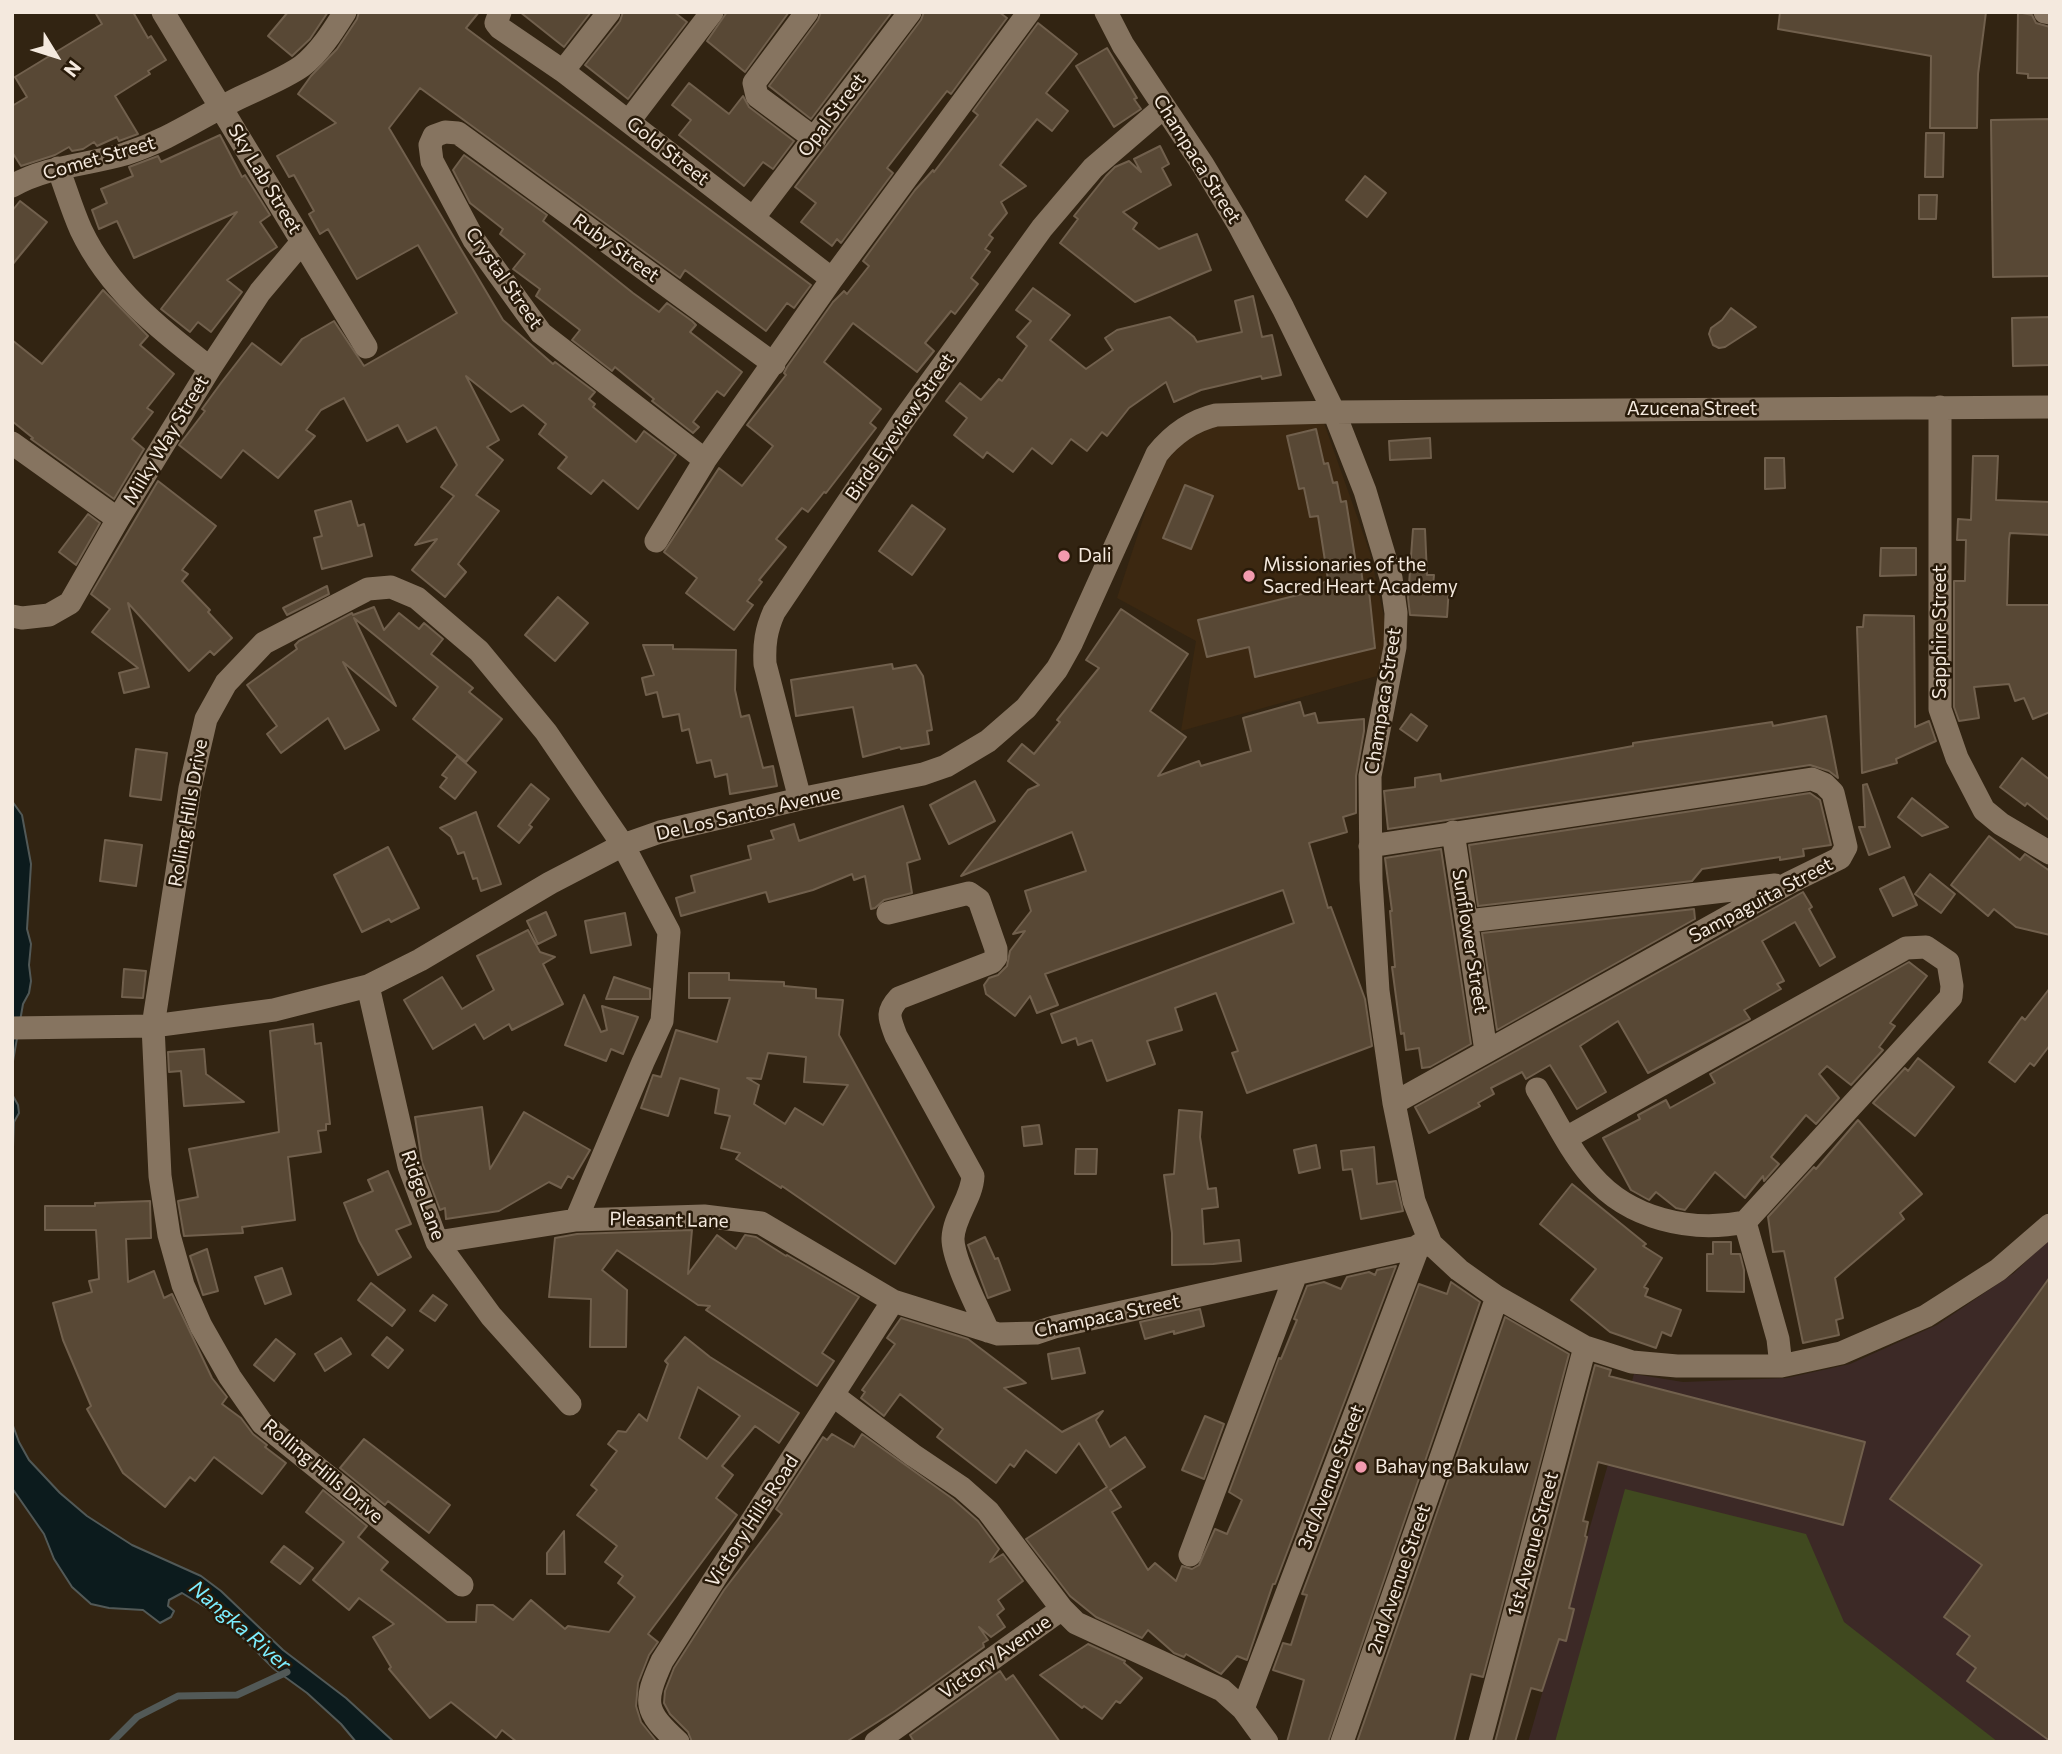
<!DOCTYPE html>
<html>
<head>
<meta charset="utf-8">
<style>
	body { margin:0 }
	#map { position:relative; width:2062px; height:1754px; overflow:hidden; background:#322412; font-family:Commissioner,sans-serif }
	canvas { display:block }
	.frame { position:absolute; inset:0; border:14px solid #f4e9de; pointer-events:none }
	.north { position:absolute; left:21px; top:21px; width:70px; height:70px; -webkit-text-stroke:5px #281a09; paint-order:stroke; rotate:128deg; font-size:19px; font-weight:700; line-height:28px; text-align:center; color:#f4e9de }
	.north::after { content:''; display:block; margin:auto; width:24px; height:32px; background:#f4e9de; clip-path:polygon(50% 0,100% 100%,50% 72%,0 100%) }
</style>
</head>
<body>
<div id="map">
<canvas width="2062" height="1754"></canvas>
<div class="frame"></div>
<div class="north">N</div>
</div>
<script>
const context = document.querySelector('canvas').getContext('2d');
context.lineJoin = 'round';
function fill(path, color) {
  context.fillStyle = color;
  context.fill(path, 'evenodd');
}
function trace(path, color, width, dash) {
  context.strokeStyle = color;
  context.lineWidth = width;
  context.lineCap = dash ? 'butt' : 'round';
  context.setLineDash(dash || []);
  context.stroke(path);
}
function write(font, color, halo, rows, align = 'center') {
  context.font = font + ' Commissioner,sans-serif';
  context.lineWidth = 5;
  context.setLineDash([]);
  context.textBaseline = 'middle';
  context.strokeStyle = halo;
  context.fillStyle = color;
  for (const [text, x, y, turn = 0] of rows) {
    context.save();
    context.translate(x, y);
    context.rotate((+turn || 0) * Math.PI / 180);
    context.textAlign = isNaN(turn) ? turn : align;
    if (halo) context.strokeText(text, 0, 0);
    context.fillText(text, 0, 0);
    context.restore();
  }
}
const built = new Path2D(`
	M1324,423l46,130 18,82 -11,41 -196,55 15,-90 -79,-43 42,-128 26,-31 35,-15z`);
const industrial = new Path2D(`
	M2050,1238v504h-522l106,-368 49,8 104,-4 63,-14 87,-39 77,-52z`);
const green = new Path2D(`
	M1625,1489l181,45 38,88 154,120h-443z`);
const water = new Path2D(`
	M12,801l10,14 9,49 -4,65 4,15 -2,21 2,16 -2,12 -6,11 -10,57v35l5,9 1,8 -5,9 -2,50z
	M12,1423l7,19 10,18 31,33 27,23 45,29 69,31 20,15 62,59 63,48 48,44h-38l-15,-18 -34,-31 -33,-24 -51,-51 -41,-25 -13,7 -1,6 6,5 -3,6 -11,6 -17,-13 -34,-2 -18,-4 -19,-17 -18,-28 -10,-25 -32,-46z`);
const stream = new Path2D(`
	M112,1742l25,-25 41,-21 59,-1 50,-23`);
const building = new Path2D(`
	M95,12h38l15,26 3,-2 15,24 -18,11 2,3 -35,22 23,38 -19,7 -2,-4 -20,9 -3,-4 -11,7 -11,2 -3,-4 -14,8 -34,11 -9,-14v-46l15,-9 -12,-20 87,-53z
	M288,12h40l-18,27 -18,17 -24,-20z
	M359,12h120l-13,16 345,257 -17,23 -7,-5 -21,28 -81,-61 -5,8 -260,-190 -31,40 114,192 50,44 2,-2 40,30 -6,7 6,5 -2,3 43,35 8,-11 32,24 -38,54 -35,-29 -12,14 -33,-26 9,-11 -28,-23 7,-10 -23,-19 -12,7 -45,-36 33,64 -12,7 16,13 -27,35 23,16 -41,53 8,8 -21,25 -33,-27 25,-31 -22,6 39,-49 -13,-9 16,-22 -21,-38 -29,15 -9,-17 -31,16 -23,-43 -23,12 -15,20 9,6 -37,42 -35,-28 -22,28 -42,-33 26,-34 -3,-2 19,-26 31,-40 29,22 21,-26 32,-18 30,45 93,-53 -39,-68 -61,34 -29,-50 -8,5 -11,-20 5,-3 -20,-36 -5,2 -12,-21 59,-33 -38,-29 13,-18 26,-27 20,-30z
	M520,12h71l-27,35z
	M623,12h51l13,10 -59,77 -43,-34 35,-44z
	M727,12h62l-44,60 -38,-31z
	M821,12h71l-81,107 -42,-33 49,-66z
	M924,12h75l8,6 -56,76 -4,-3 -60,77 6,5 -52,70 -4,-4 -5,7 -31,-24 15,-19 -21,-16 126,-167z
	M1780,12h206l-8,62 -1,54h-47l1,-72 -153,-27z
	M2018,12l14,3 4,8 14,4v51h-22v-4l-11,-1z
	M1038,23l39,31 -31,39 22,18 -16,20 -15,-12 -37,46 26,21 -25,16 6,11 -18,22 4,3 -8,11 5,3 -19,26 7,6 -23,30 -4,-3 -26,32 9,8 -17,21 -64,-49 -29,39 57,47 -11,14 6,5 -50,65 -2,-1 -16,20 -6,-4 -26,31 10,8 -27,33 3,2 -15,19 6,4 -19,25 -48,-37 11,-15 -33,-26 55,-84 23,18 31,-40 -26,-21 39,-50 -2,-2 3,-6 46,-65 11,-11 3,3 22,-28 -6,-5 52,-71 18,-20 1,2 44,-57 -5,-4z
	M1107,48l30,50 -3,1 7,10 -27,18 -38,-61z
	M689,83l40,31 14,-18 6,11 45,34 -21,28 -10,-7 -19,24 -65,-51 12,-15 -19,-15z
	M2050,119v157l-57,1 -2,-157z
	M1926,133h18l-1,44h-18z
	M220,135l22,42 3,-2 25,40 -10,7 17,25 -50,33 15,12 -31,40 -13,-10 -8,10 -29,-23 76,-97 -103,46 -17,-37 -18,8 -7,-19 15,-7 -6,-14 32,-13 -4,-9 29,-11 3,6z
	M1160,146l9,18 -7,4 9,17 -48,27 14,11 -4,6 26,20 38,-15 14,36 -76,32 -75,-59 18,-24 -4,-3 32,-40 9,-9 14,-6 12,11 -7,-13z
	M464,155l83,60 -4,6 90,72 26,19 8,-9 25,18 4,4 -6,7 52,40 -18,24 -7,-5 -24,31 6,5 -6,6 -41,-32 2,-2 -39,-32 -3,4 -40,-31 8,-10 -44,-34 4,-7 -27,-20 12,-15 -25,-20 3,-5 -33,-26 -17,-33z
	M1365,176l21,17 -19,24 -21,-17z
	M1919,195h18l-1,24h-17z
	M20,201l27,21 -35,43v-54z
	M1033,288l37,27 -20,25 36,29 27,-19 -8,-12 12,-8 53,-13 24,20 3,5 45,-10 -7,-31 18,-5 9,41 10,-2 9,40 -19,4 -1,-3 -60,14 -27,12 -8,-20 -37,26 -22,28 -5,-4 -15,19 -16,-12 -19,25 -20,-16 -19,24 -26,-20 -4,6 -29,-23 13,-17 -21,-17 14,-18 21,17 18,-21 3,2 25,-35 -10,-9 14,-16 -15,-11z
	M103,290l45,46 -8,9 34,29 -27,34 6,4 -21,27 12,10 -30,50 -83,-60 2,-1 -21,-17v-81l30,24z
	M1731,308l25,19 -31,20 -6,1 -6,-3 -4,-11 2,-6 11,-8z
	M2050,317v48l-37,1 -1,-48z
	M1316,429l8,35 4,-1 5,20 4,-1 4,20 5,-1 11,69 4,-1 3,23 5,-1 6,57 -120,29 -6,-30 -42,10 -9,-37 120,-30 1,-5 9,-5 -10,-64 -8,1 -6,-29 -5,1 -12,-53z
	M1430,438l1,20 -41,2 -1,-19z
	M1973,456h25l-2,44 54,2v33l-40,-2 -1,6 -2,66h43v107l-17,7 -9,-21 -9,3 -6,-17 -35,3 5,31 -20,3 -5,-14v-126h11l1,-41h-9l1,-21 13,1z
	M1765,458h19l1,30 -20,1z
	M158,481l58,45 -34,44 6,4 -6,7 28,29 -2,2 24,26 -18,17 -4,-4 -21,20 -61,-68 21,84 -25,6 -5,-20 19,-5 -46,-36 18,-23 -19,-15z
	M1185,485l28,11 -22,53 -28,-11z
	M351,501l7,25 6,-2 8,32 -50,13 -8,-31 8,-2 -7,-25z
	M912,505l33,24 -33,46 -33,-24z
	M88,514l12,9 -24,42 -17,-13z
	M1413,529h12l2,46h7l-1,11 16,1 -2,30 -37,-2 -2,-17z
	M1881,548h35v27l-36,1z
	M327,586l2,8 -42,21 -4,-7z
	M558,597l30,26 -33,38 -30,-26z
	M374,607l10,23 15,-17 20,16 5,-6 19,16 -12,15 42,34 -4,4 33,27 -36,43 -53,-43 25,-32 -84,-69 42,88 -53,-44 36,68 -34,19 -17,-31 -47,35 -14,-19 10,-8 -30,-41 50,-36 -2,-4 4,-4 53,-28 1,2z
	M1121,609l67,45 -38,57 36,26 -28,39 41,-15 2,5 50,-15 -8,-33 57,-16 4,14 11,-3 3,10 46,-4v12l-8,45v37l-13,4 4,15 -38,11 19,65 3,-1 34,92 7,47 -125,47 -15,-40 6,-2 -22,-58 -41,15 7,22 -35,11 8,23 -48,17 -15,-41 -14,5 -2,-7 -14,5 -11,-29 243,-91 -11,-33 -238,84 13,31 -21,8 -7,-17 -15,20 -29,-22 -2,-9 5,-7 9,-3 9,-9 3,-15 15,-20 -12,3 18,-23 -6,-20 61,-20 -14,-39 -111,44 67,-86 11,-5 -31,-24 14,-17 12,10 26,-32 -3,-2 42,-52 -13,-8z
	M1864,615l50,1 1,111 14,-6 7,20 -40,18 1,4 -35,10 -5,-146h6z
	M643,645h30v4l63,1 -1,40 6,27 8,-2 14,53 10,-2 4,20 -47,8 -3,-20 -12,3 -4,-17 -14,3 -8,-34 -7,2 -3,-17 -16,3 -6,-25 -11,3 -4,-17 12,-3z
	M892,664l1,5 23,-4 7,11 9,54 -5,1 2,13 -28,5 -1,-2 -37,10 -10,-50 -57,9 -5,-36z
	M1411,714l16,12 -10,15 -17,-12z
	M1826,716l12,62 -9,-7 -19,-6 -422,64 -4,-38 31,-4v-9l25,-4 1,7 192,-35v-3l139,-21 1,4z
	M136,749l31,4 -6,47 -31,-4z
	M457,756l19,16 -21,27 -15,-12 7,-9 -5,-3z
	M2022,758l28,22v41l-23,-18 -2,3 -25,-19z
	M975,781l20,40 -46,23 -19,-39z
	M531,784l18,15 -20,26 3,2 -13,16 -21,-17z
	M1867,784l23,63 -21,8 -10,-28h6l-2,-42z
	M1810,793l10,7 11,45 -28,4 1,7 -24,4v-3l-78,12 -10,12 -214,25 -9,-61z
	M1912,798l36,29 -26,9 -24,-19z
	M903,806l17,53 -13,4 5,30 -28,7 -9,8 -4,1 -6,-33 -11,4 -2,-6 -39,16 -44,12 -3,-10 -85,24 -5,-18 19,-6 -4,-16 60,-17 -3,-13 26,-7 -3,-8 23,-7 5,17z
	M476,812l25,72 -20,7 -4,-13 -4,1 -9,-27 -6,2 -7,-17 -11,-9z
	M1989,836l31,24 5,-6 25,17v64l-34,-8 -22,-18 -6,7 -37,-31z
	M105,840l37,5 -6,41 -36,-5z
	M388,847l31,61 -28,14 -2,-3 -27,13 -28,-57z
	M1441,849l30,195 -41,23 -8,1 -3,-20 -13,2 -2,-17 -3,1 -9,-67h3l-5,-56h2l-7,-53z
	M1930,874l25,20 -14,19 -26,-19z
	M1904,877l13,28 -24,11 -13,-27z
	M1803,892l9,15 -3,2 26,48 -15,9 -25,-44 -33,19 22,40 -7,3 4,5 -37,21 6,9 -102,54 -30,-52 -38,25 26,46 -29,17 -27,-44 -24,14 -4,-7 -31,16 3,6 -16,9 2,3 -51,27 -14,-26z
	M1694,909l1,10 -198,111 -15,-97z
	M546,912l10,23 -18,9 -11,-23z
	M625,913l6,32 -40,8 -6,-32z
	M528,930l12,22 15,5 -12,7 20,40 -51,26 -3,-6 -25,15 -9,-15 -42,25 -29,-49 38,-23 20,32 32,-19 -17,-34z
	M1909,962l18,14 -37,47 5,3 -16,21 4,3 -32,35 -24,-19 -8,8 20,24 -23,26 -10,-9 -35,42 8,7 -15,17 -1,-5 -18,22 -30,-26 -30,38 -9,-2 -20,-16 -7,8 -18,-10 -28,-52 37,-19 -2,-4 28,-15 4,8 45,-25 -5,-9z
	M124,969l22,2 -3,27 -21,-1z
	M689,973h40v7l55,2v4l32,3v9l27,2 -4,35 95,172 -39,57 -113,-78 -1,2 -45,-29 4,-6 -19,-5 9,-32 -15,-3 4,-24 -39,-11 -12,38 -27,-8 12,-33 8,2 15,-47 41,12 13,-44h-41zM768,1053l38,4 -2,25 44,3 -25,40 -28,-17 -10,16 -31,-20 5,-19 -12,-7 14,1z
	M614,977l36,12v10h-44z
	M2050,988v57l-16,21 -4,-3 -15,19 -26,-20 33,-45 3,3z
	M584,995l17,37 6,-2 -5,-24 36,11 -15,37 -12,-5 -5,12 -41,-16z
	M313,1024l2,20 6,-1 9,81h-4v6l-8,1 3,21 -33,5 7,63 -53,7 1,6 -59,3 -6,-35 20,-4 -9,-48 90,-17 -9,-101z
	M204,1049l2,25 38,28 -60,4 -3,-35 -12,1 -1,-20z
	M1918,1058l36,29 -39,49 -42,-33 32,-35 3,3z
	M482,1107l8,62 34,-57 66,38 -17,29 -5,-3 -7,12 -12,-6 -50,29 -53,8 -1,-11 -5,2 -18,-48 -7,-45z
	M1179,1110l23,2 -2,25 8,52 8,-1 2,19 -16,2 2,35 35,-4 2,21 -28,3 -41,1v-32l-8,-58 10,-1z
	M1858,1120l64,74 -22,19 4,6 -69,59 8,40 -7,2 3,15 -36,8 -19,-92 -11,1 -5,-35 46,-50 2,2z
	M1039,1125l3,19 -18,2 -2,-19z
	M1316,1145l4,23 -21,5 -5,-23z
	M1374,1147l3,37 19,-3 7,30 -42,8 -9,-50 -9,1 -2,-19z
	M1076,1149h21l-1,25h-21z
	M388,1171l23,53 -15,6 15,27 -33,18 -19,-34 -15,-38 29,-12 -5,-11z
	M1572,1184l74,60 -3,2 19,12 -18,29 4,2 -3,7 36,14 -10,26 -9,-4 -6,16 -46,-16 -39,-32 25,-31 -56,-45z
	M150,1201l1,37 -25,1 2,43 26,-11 10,27 8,-4 40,84 15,19 -5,7 19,14 12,16 14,11 -2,2 21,16 -24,31 -48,-37 -19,24 -5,-4 -25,30 -42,-34 -36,-64 4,-3 -28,-66 -10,-37 39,-11 -3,-11 10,-2 -3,-49h-51v-24h50v-3z
	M692,1230l-4,44 29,-39 19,14 9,-14 11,2 30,19 1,-1 72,42 -37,56 12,8 -17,25 -111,-76 4,-4 -12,-1 -81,-55 -15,20 25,20 -1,57h-36l1,-48 -42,-2 6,-59 22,-4z
	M985,1237l10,22 3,-1 12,32 -22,8 -20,-53z
	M1713,1242h18v12h9l4,16v22l-37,-1v-37h6z
	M207,1249l11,42 -15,4 -13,-39z
	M1396,1266l-121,318h-2l-26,76 -10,-4 -16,18 -35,-20 -2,3 -10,-4 -26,-23 -6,8 -46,-21 -26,-21 -44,-57 81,-52 -28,-44 -23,30 -30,-23 -12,17 -4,-3 -14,19 -59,-46 6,-8 -43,-35 -16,22 -23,-18 4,-6 -3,-2 33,-46 -8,-6 14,-20 67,21 58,44 -22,5 58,44 41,-21 -7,9 14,27 15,-10 20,30 -35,23 11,17 -9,5 36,58 7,-7 21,18 6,-15 10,3 7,-4 16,-36 12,5 15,-34 -13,-8 50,-134 2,1 16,-39 -3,-1 13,-33 17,-4 17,7 6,-12 22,-5 6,3 2,-5z
	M282,1268l9,26 -26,10 -10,-27z
	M2050,1277v464l-83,-60 9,-13 -19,-14 13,-18 -26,-19 38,-52 -92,-66z
	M1451,1282l29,20 -152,440h-41l17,-62 -31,-10 10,-27 8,2 16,-50 -5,-1 117,-310 28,10z
	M371,1283l34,27 -13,16 -34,-26z
	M433,1295l14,10 -12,16 -15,-10z
	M1200,1309l4,17 -30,8v-3l-29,8 -5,-17z
	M1505,1317l64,37 -86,323 -12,-3 -17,68h-97z
	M387,1337l16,13 -15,18 -16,-13z
	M685,1337l25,20 89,56 -20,30 -24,-17 -33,40 11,9 -17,23 21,17 -89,119 10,8 -9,13 -11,28 -2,23 5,16 16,20h-140l-15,-12 -6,8 -45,-36 -21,16 -41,-49 2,-2 -18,-30 21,-13 -35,-26 -10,12 -36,-30 31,-38 -38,-30 17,-22 44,36 -9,11 30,25 -7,8 66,52h29l1,-17h16l20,15 18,-20 34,29 3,-3 41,6 26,-35 -17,-14 5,-7 -18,-14 12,-16 -40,-31 20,-25 -6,-5 26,-34 -9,-7 10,-13 8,1 13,-18 8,7 21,-57 -3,-3zM698,1387l42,29 -33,43 -28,-21z
	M341,1338l10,16 -26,17 -10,-17z
	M276,1339l19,15 -21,27 -20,-16z
	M1079,1348l6,25 -33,6 -4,-25z
	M1595,1365l16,5 -2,6 256,66 -22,83 -245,-63 -15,59 5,1 -3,14 2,1 -18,71 5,1 -8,32 -7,-2 -17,52 -11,-3 -16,54h-20z
	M1205,1416l19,8 -20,55 -22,-9z
	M832,1434l22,13 8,-13 91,65 25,22 21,28 -9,13 13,-8 20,27 -25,19 6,9 -7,6 8,12 -14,10 -12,-10 9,13 -5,3 1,4 -89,64 -49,31h-154l-4,-10 -18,-18 -6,-11 1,-12 9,-23 50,-78 58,-76 -6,-5 41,-63 6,-9 4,3z
	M364,1439l86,66 -21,28 -41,-32 -3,4 -45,-37z
	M564,1531l1,43h-18v-21z
	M284,1546l29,22 -13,16 -29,-22z
	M1088,1644l37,17 -1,2 18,15 -22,25 -4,-2 -14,18 -18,-13 -2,2 -42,-33z
	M1000,1671l6,9 7,-5 47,67h-146l-4,-7z`);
const minor = new Path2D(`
	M163,12l203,335
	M500,12l-4,11 4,5 63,43 269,208
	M807,12l-53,71 3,13 58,43
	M1106,12l17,33 80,120 36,60 44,83 51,104 31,79 26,87 5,35 -1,34 -25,129 1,104 7,111 16,112 20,98 17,43 28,26 38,27 88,50 47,15 45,4h104l60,-13 85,-37 72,-46 52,-45
	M2045,12l5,1
	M563,71l46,-59
	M629,121l83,-109
	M58,168c8,21 14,42 23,62 28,59 78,99 129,138
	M12,186c35,-20 75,-21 113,-32 43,-14 71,-34 110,-54 20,-10 49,-21 67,-34 18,-14 31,-35 43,-54
	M754,217l156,-205
	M1940,407v302l17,49 27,52 17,14 49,29
	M12,443l106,76
	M705,460l-164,-127 -67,-93 -42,-79 -2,-16 4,-9 11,-4 13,1 316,231
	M656,541l49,-81 127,-181 197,-267
	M12,616l10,2 27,-3 21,-12 48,-84 92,-151 50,-76 42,-50
	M800,799l-35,-135c-1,-20 1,-34 9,-52l130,-193 138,-191 51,-60 71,-61
	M1453,832l33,219
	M1370,846l442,-67 12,5 9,9 13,54 -6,11 -51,25 -395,220
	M888,913l81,-20 10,7 17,49v8l-4,5 -93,36c-14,15 -9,21 -3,38l77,140c-1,22 -19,40 -20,62 -1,21 26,72 35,93
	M1468,921l307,-36
	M368,986l41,180 28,76 54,74 79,88
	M12,1028l141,-2 121,-16 94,-24 52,-26 130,-77 73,-38 37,-13 140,-33 123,-25 23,-8 42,-25 38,-33 31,-39 14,-25 86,-190c16,-20 34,-33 59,-39l118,-3 716,-5
	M1537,1089c17,28 33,62 55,87 37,43 99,57 153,46l206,-225 1,-11 -4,-24 -22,-15 -20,1 -340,190
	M1745,1222l33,117 3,27
	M437,1242l139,-22 128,-4 57,7 132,78 105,33 38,-1 18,-6 377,-83
	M834,1396l79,59 49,33 26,23 74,98 14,14 146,67 21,19 24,33
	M1190,1555l106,-281
	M462,1585l-200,-162 -32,-46 -29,-51 -18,-41 -14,-50 -9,-59 -7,-150 37,-238 16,-69 20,-36 38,-40 104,-54 23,-2 26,11 62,53 67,81 77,113 46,87 -7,89 -19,41 -67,158
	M1243,1709l176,-464
	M678,1742c-34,-31 -35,-39 -16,-81l231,-360
	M876,1742l186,-133
	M1342,1742l155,-445
	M1480,1742l105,-395`);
const markers = [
	[1064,556,7,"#f29aae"],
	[1249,576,7,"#f29aae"],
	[1361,1467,7,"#f29aae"]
];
const streetNames = [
	["Opal Street",832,115,-53],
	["Gold Street",668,151,38],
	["Comet Street",99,158,-16],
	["Champaca Street",1197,159,58],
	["Sky Lab Street",265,179,59],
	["Ruby Street",616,248,36],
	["Crystal Street",504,278,55],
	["Azucena Street",1692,409],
	["Birds Eyeview Street",900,427,-55],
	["Milky Way Street",166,440,-59],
	["Sapphire Street",1940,632,-90],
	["Champaca Street",1383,701,-81],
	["Rolling Hills Drive",188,813,-80],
	["De Los Santos Avenue",748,813,-13],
	["Sampaguita Street",1761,900,-28],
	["Sunflower Street",1470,941,81],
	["Ridge Lane",423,1195,70],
	["Pleasant Lane",669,1220,1],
	["Champaca Street",1107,1316,-12],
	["Rolling Hills Drive",323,1471,40],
	["3rd Avenue Street",1331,1477,-69],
	["Victory Hills Road",752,1521,-57],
	["1st Avenue Street",1533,1544,-75],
	["2nd Avenue Street",1399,1579,-71],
	["Victory Avenue",995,1657,-35]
];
const poiNames = [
	["Dali",1078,556],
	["Missionaries of the",1263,565],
	["Sacred Heart Academy",1263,587],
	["Bahay ng Bakulaw",1375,1467]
];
const waterNames = [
	["Nangka River",240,1626,41]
];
fill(built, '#3c2811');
fill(industrial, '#3c2926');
fill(green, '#40491f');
fill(water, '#0c1b1d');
trace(water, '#525957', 2);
trace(stream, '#525957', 7);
fill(building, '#584835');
trace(building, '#71604d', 2);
trace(minor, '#867460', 23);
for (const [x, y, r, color] of markers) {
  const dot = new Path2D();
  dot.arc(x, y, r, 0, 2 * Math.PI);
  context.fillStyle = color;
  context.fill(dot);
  trace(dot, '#281a09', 2.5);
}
write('19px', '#f4e9de', '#281a09', streetNames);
write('19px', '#f4e9de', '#281a09', poiNames, 'left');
write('italic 21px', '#7ceeff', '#281a09', waterNames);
</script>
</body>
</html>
